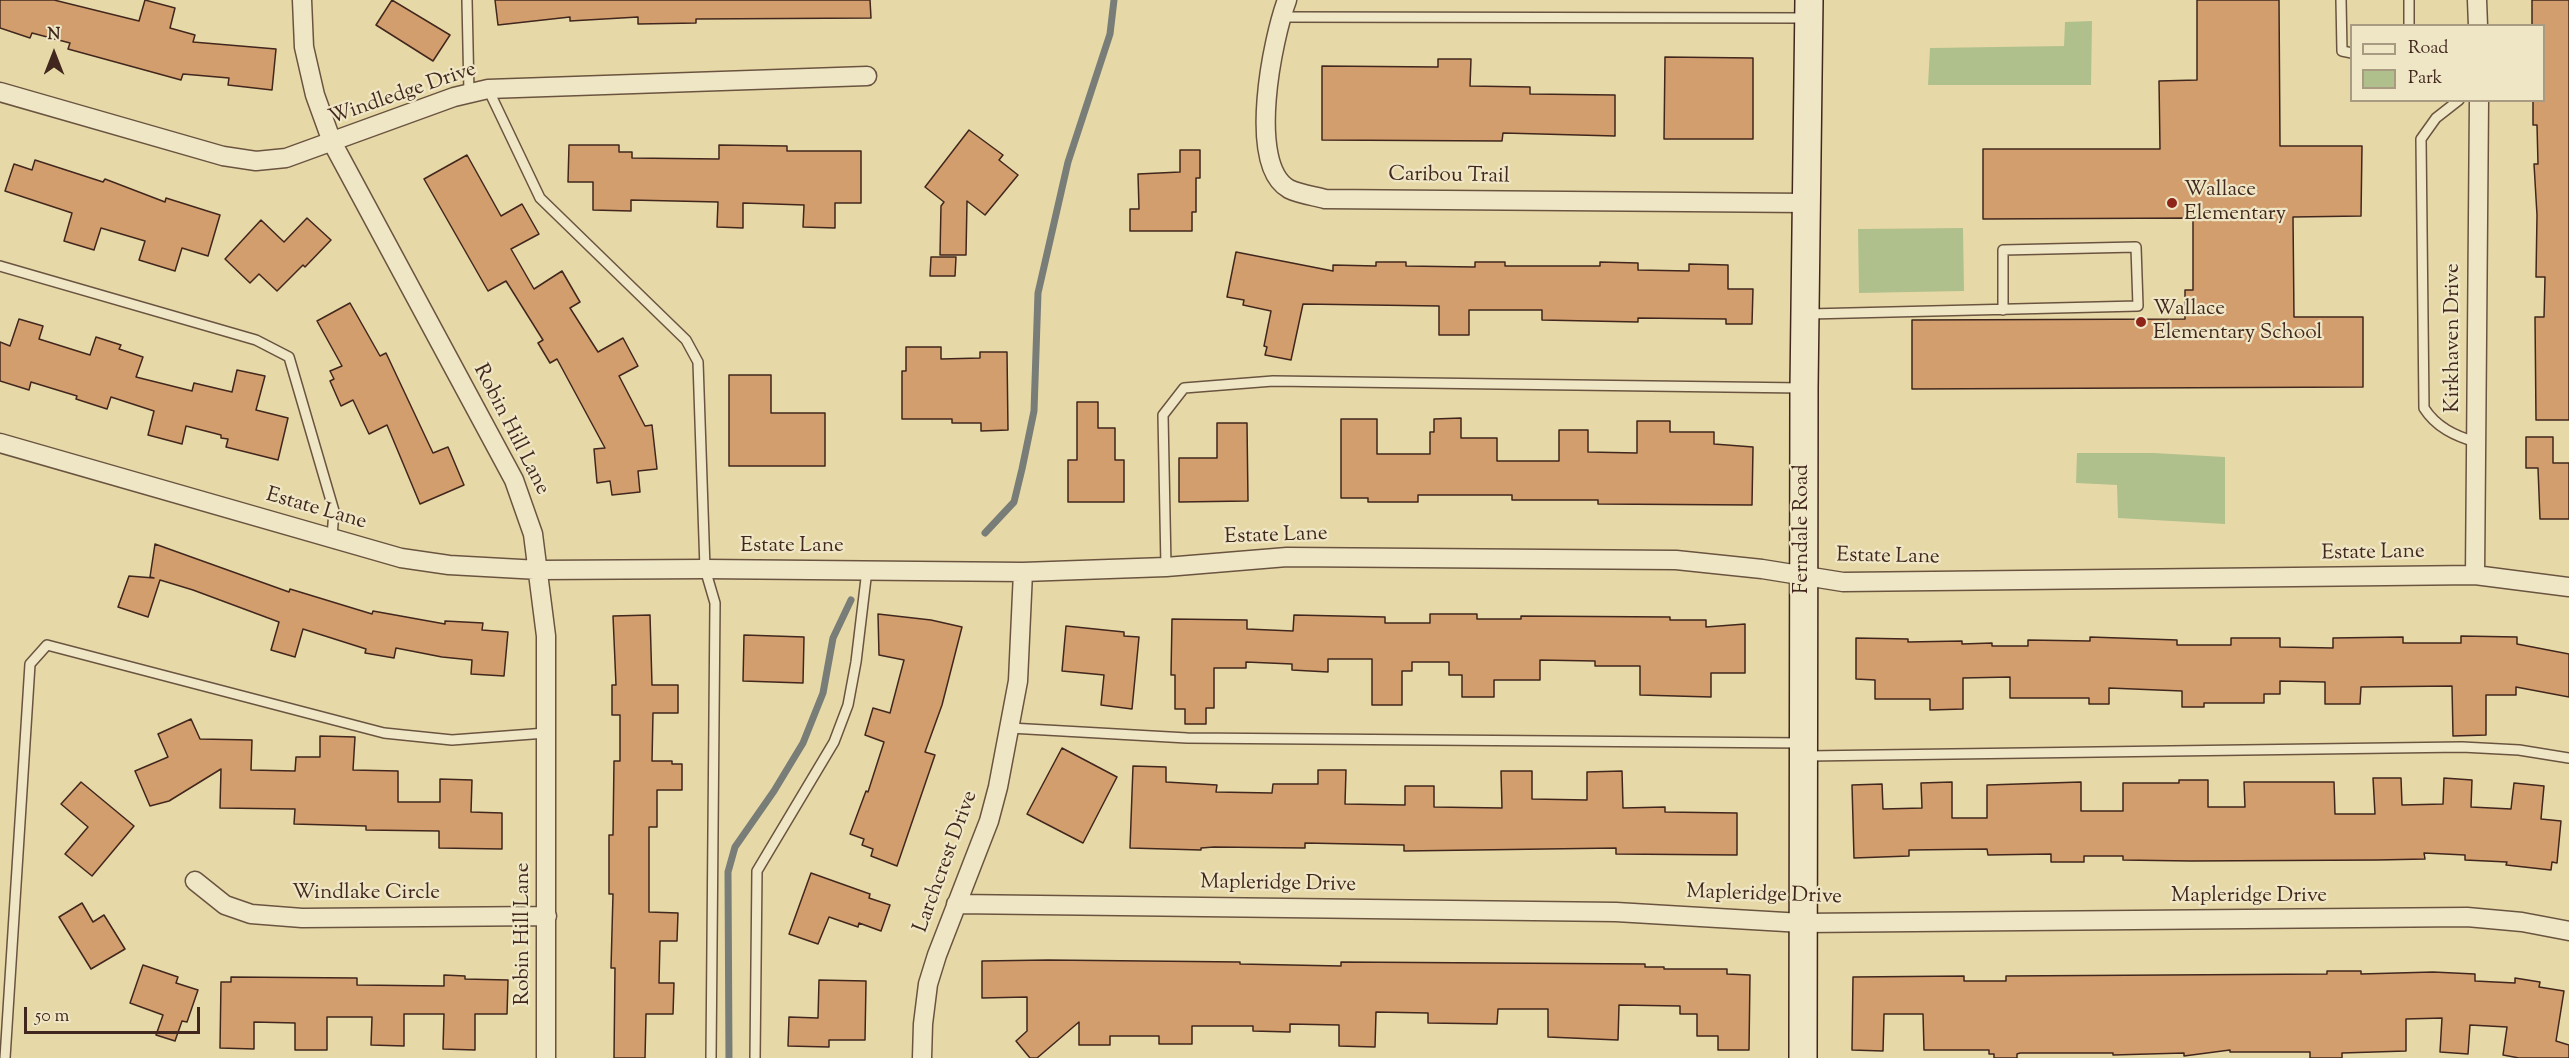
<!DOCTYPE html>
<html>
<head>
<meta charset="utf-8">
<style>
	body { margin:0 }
	#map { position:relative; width:2569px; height:1058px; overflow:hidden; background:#e7d9a7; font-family:"Sorts Mill Goudy",serif }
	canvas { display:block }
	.legend { position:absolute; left:2350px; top:24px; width:195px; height:78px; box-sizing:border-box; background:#efe6c6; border:2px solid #a99a82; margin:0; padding:8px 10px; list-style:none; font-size:18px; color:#41271d }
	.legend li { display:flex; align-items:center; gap:12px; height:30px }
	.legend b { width:30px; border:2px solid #a99a82 }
	.north { position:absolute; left:24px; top:24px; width:60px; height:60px; -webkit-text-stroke:4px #efe6c6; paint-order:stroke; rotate:0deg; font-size:16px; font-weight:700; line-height:24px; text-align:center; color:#41271d }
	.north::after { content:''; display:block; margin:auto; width:21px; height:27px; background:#41271d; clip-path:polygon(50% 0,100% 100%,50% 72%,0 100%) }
	.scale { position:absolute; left:24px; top:1007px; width:176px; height:27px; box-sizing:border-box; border:3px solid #41271d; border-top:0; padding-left:8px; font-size:18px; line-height:21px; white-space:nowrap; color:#41271d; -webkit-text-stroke:4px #efe6c6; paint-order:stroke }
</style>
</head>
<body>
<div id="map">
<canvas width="2569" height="1058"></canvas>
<ul class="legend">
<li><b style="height:8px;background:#efe6c6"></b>Road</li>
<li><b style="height:16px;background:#b0c08c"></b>Park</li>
</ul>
<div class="north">N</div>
<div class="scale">50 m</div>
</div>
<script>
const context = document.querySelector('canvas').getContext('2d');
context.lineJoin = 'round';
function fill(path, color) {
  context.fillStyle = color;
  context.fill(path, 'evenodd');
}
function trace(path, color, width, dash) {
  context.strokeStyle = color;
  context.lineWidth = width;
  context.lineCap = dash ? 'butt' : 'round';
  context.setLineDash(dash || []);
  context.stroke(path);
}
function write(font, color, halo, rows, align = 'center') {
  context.font = font + ' "Sorts Mill Goudy",serif';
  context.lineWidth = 4.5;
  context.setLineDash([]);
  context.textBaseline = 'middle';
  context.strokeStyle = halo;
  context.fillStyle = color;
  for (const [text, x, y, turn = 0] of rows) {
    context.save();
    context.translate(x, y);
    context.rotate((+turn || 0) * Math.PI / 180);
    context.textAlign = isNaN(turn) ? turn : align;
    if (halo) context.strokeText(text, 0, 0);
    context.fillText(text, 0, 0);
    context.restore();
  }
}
const green = new Path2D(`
	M2092,21l-1,64h-163l2,-37 134,-2 1,-24z
	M1963,228l1,63 -105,2 -1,-64z
	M2077,453h77l71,4v67l-107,-6 -1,-33 -41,-2z`);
const stream = new Path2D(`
	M985,533l29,-31 8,-33 12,-58 4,-118 30,-131 42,-128 4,-34
	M729,1058l-1,-186 7,-25 39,-56 29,-48 20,-50 10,-55 18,-38`);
const building = new Path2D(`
	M0,0h54l85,21 6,-21 30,8 -5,20 25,7 -2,7 83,7 -4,41 -44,-5 1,-7 -46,-4 -2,6 -113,-31 2,-6 -38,-10 -2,5 -30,-10z
	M392,0l58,35 -17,26 -57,-36z
	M495,0h375l1,18 -175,1v4l-58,1v-7l-68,4v-4l-72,8z
	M2197,0h82l1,146h82l-1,70 -68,1 1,100h69v70l-451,2v-69l273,-1v-29h8v-72l-210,1v-70h177l-1,-68 38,-1z
	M2532,0h37v420h-33l-1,-103h9l1,-40h-9l1,-62 -3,-51h4l-1,-39h-4v-25h11v-74h-12z
	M1665,57l88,1v81h-89z
	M1438,59h33l-1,27 60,1v7l85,1v41l-112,-3 -1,8 -180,-1v-74l116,1z
	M969,130l34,25 -4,5 19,15 -33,40 -18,-14 -1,54h-26l1,-49 3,-4 -19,-15z
	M569,145h50v7h13v6l87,1v-14l68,1v5h74v52h-26v25l-32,-1 1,-22 -61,-2v25l-26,-1 1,-25 -87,-2v11l-38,-1v-28h-25z
	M1180,150h20v28h-4v34h-4v19h-62v-22h9l-1,-35 42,-2z
	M467,155l34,61 21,-12 17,30 -28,15 23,40 28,-18 18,31 -10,6 28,44 25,-14 15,28 -19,10 26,50 7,-1 5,44 -19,2 2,21 -28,3 -2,-14 -13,2 -3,-34 11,-1 -48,-89 -7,4 -12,-20 5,-3 -37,-59 -18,10 -64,-112z
	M35,160l68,22 2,-3 60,23 1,-4 54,17 -12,41 -26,-8 -7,23 -36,-11 6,-19 -44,-13 -7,22 -30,-9 8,-28 -67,-22 9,-27 18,6z
	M307,218l24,22 -26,27 -2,-2 -26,26 -18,-17 -9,9 -25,-24 36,-39 23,22z
	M1236,252l97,19v-6l43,1v-4h30v4l69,1v-5h30v4h95v-4l38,1v7l51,1v-7l39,1v24h25l-1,35h-26v-5l-88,-1v4l-96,-2v-10h-73v25h-30v-29l-136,-2 -12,56 -26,-5 2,-8 -3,-1 7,-35 -28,-6 1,-5 -17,-3z
	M931,257h25l-1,19h-25z
	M350,303l30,53 6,-3 47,100 15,-6 16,38 -44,19 -33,-79 -18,9 -16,-34 -12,6 -11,-25 4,-2 -4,-8 12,-5 -25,-45z
	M19,319l24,7 -4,13 51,16 6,-18 25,8 -2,4 24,8 -7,20 56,14 2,-8 38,9 5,-22 28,6 -9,34 32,8 -10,42 -52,-13 2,-8 -7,-1v-3l-35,-9 -4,18 -34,-9 6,-24 -43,-14 -4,12 -31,-10 1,-3 -46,-14 -2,8 -29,-9v-39l10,4z
	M906,347h35v12l39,-1v-6h27l1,78 -27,1v-8h-29v-4h-50v-48h4z
	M729,375h42v38h54v53h-96z
	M1077,402h21v26h17v32h9v42h-56v-42h9z
	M1461,418v20h36v23h62v-31h29v22l49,1v-32h33v11h44v12l39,3 -1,58 -154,-1v-4h-86v-5h-94v7h-50v-4h-27v-79h36v35h53v-22h4v-13z
	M1217,423h30l1,78 -69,1v-44h38z
	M2526,437h27v26h16v56h-29l-2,-51h-12z
	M155,544l134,48 1,-3 82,25 1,-3 72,13v-3l38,2 -1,7 26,2 -4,44 -33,-2 1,-14 -30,-3 -46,-9 -2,10 -29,-5 1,-4 -63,-20 -8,28 -24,-7 8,-28 -86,-32 -33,-10 -12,37 -30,-10 11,-31 25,2 -4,-1z
	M878,614l53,6 31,7 -20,78 -17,47 10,3 -38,111 -26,-10 2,-7 -11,-4 2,-6 -14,-5 16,-43 2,1 16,-50 -19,-7 8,-27 17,5 14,-53 -25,-5z
	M1430,614h47v5h44v-3l149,1v3h36v7l39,-3v49h-34v24l-71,-2v-29h-45v-5l-55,-1v20h-46v17h-32v-22h-13v-13h-37v9h-10v34h-30v-46h-44v13l-36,-2v-6l-46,-2v6h-32v40h-8v16h-21v-15h-10v-34h-4l1,-56 75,1v9l46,2 1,-16 91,2v6h45z
	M650,615l2,70h26v28h-25l-1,48h20v3h10v26h-25v37h-8v85l29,1 -1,28h-17l-1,42h15l-1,31h-27l-1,44h-31l1,-90h-4l2,-74h-4v-59h4l1,-74h6v-46h-8v-30h4l-3,-69z
	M1066,626l58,6v4l15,1 -7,72 -31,-4 3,-30 -42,-4z
	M744,635l60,2 -1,46 -60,-2z
	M2461,636l56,1v7l52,10v43l-53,-10v8h-30v40l-33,1 -1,-50 -91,1 -1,17h-35v-22l-45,-1v13h-16v9h-60v4h-22v-16l-73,-3v16h-20v-6h-79v-21l-47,1v31l-33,1v-11h-55v-19l-19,-1v-41l52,1v3l54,-1v3l30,-1v3h36v-6l62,1v-4l87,3v5h54v-7h49v9l53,1v-10l70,-1v6h58z
	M191,719l9,20 52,1 -1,30 44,1 1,-14h24v-21l35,1 -2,33 45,1v31h42v-23l32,1 -1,32 31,1v36l-63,-1v-17l-73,-1v-4l-72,-2 1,-15 -75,-1 1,-39 -52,32 -19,5 -15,-35 33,-14 -10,-23z
	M1062,748l55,29 -34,66 -56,-29z
	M1133,766l33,1v15l51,3 -1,7 56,1 1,-9h45v-14h28l-1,34 60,1v-19h29v21l68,1 -1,-37h31v28l55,1v-28l35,-1 1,37 42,-1v5l72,1v42l-121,-1v-6l-212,3v-6l-99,-2v5l-91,-1 -13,1v2l-71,-2z
	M2373,778h28l1,27 41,-1 1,-26 28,2 -1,27 40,2 3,-26 30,3 -3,33 20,2 -4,42 -5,-1 -1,8 -45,-5 1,-3 -42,-2v-5l-41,-2 1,6 -48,1 -186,1 -68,-1v-4h-39v6h-33v-8l-63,1 -1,-6 -78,1v6l-55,2 -2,-73 30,-1 1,25 39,-1 -1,-25 31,-1v36h35v-33l94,-3v29h42v-28h56v-3h29v27h37l-1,-25h90l1,32h40z
	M81,782l53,44 -42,50 -27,-22 23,-27 -27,-23z
	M811,873l59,21 -1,4 21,7 -9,26 -22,-8 -1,4 -29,-10 -11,27 -29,-10z
	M82,903l11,19 11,-7 21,34 -34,20 -32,-52z
	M1048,960l192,2v2l101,2v-4l304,2v3h19v2h63v5l23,1 -1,75h-31v-14h-21v-22h-17v-8l-61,-1 -1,35 -70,-3v-28h-50l-1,15 -69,-1v-10l-52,-1 -1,35 -36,-1v-21l-49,-1v8l-37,-1v-5h-61v18h-33v-8h-49v9h-31v-23l-42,36h-7l-14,-17 11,-10v-34l-45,1v-37z
	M143,965l35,12 -2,6 22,7 -11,32 -5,-1 -7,20 -19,-6 7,-20 -33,-12z
	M2327,971h34v3l72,-2 42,2v7l40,2v-5l25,4 -1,5 25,4 -8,50 13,4v13h-50l-16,-3 4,-28 -37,-2 -2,29 -28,-2 2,-34 -36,1v32l-64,2v5h-32v-6h-80v-2l-46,6v-3l-71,2v-2h-93l-3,1v4h-23v-4h-5v-4h-65l-1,-36h-39l-1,37 -31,-1 1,-73 111,-1v5h42v-5l321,-2z
	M444,975l21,1v3l43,1 -1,34h-32v36l-32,-1 1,-35h-40v32l-33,-1 1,-28h-45v33h-32v-27l-41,-1v27l-34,-1 1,-66h10v-5l126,1v7l87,1z
	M819,980l47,1 -1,59h-36v7l-41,-1 1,-29 29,1z`);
const lane = new Path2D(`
	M467,0l2,93
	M2341,0l1,51 10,2
	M2409,0v26
	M1281,17l526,1
	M488,89l52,109 146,142 12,22 7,207 10,34 -4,455
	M2459,100l-23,18 -15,21 3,269c12,19 31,28 52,34
	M0,266l256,74 33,17 45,154 -2,26
	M1809,314l329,-8 -2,-59 -133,3v60
	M1166,567l-3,-152 21,-27 89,-7 529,7
	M1010,728l177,10 615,5
	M1807,756l655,-9 57,3 50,8
	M5,1058l25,-394 17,-19 337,88 68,7 94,-7
	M755,1058l2,-187 77,-129 14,-37 8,-43 11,-92`);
const street = new Path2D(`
	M302,0l2,47 11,48 17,47 182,338 19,54 13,102v422
	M1287,0c-14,37 -41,165 2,189 10,5 25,7 36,10l482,4
	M2477,0l1,26
	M0,92l223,64 33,5 30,-3 168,-61 34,-8 379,-13
	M0,443l401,115 48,7 90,5 166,-1 318,3 143,-5 121,-10 389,3 86,9 81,13 632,-7 94,12
	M2475,575l4,-475
	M195,881l30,24 26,9 51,4 245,-2
	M956,904l660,8 186,11 665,-6 55,5 47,9
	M922,1058l1,-34 5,-40 9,-29 52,-134 9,-34 20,-106 5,-109`);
const secondary = new Path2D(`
	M1803,1058l1,-670 5,-388`);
const markers = [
	[2172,203,6,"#8f2418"],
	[2141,322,6,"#8f2418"]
];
const streetNames = [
	["Windledge Drive",403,95,-19],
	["Caribou Trail",1449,177,1],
	["Kirkhaven Drive",2454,338,-90],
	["Robin Hill Lane",510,430,63],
	["Estate Lane",316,510,16],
	["Ferndale Road",1803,529,-90],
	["Estate Lane",1276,537,-2],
	["Estate Lane",792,547],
	["Estate Lane",2373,554,-1],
	["Estate Lane",1888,558,1],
	["Larchcrest Drive",947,862,-70],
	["Mapleridge Drive",1278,885,1],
	["Windlake Circle",366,894],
	["Mapleridge Drive",1764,896,2],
	["Mapleridge Drive",2249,897],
	["Robin Hill Lane",524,934,-90]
];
const poiNames = [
	["Wallace",2184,191],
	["Elementary",2184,215],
	["Wallace",2153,310],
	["Elementary School",2153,334]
];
fill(green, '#b0c08c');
trace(stream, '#787d78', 7);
fill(building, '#d39e6e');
trace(building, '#41271d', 1.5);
trace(lane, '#6a5440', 12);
trace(street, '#6a5440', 21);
trace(secondary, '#41271d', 30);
trace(lane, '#efe6c6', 9);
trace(street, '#efe6c6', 18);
trace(secondary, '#efe6c6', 27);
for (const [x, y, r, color] of markers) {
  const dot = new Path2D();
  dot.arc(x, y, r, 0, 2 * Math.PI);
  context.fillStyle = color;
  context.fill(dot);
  trace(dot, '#efe6c6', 2);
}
write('21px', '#41271d', '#efe6c6', streetNames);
write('21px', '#41271d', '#efe6c6', poiNames, 'left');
</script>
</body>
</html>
